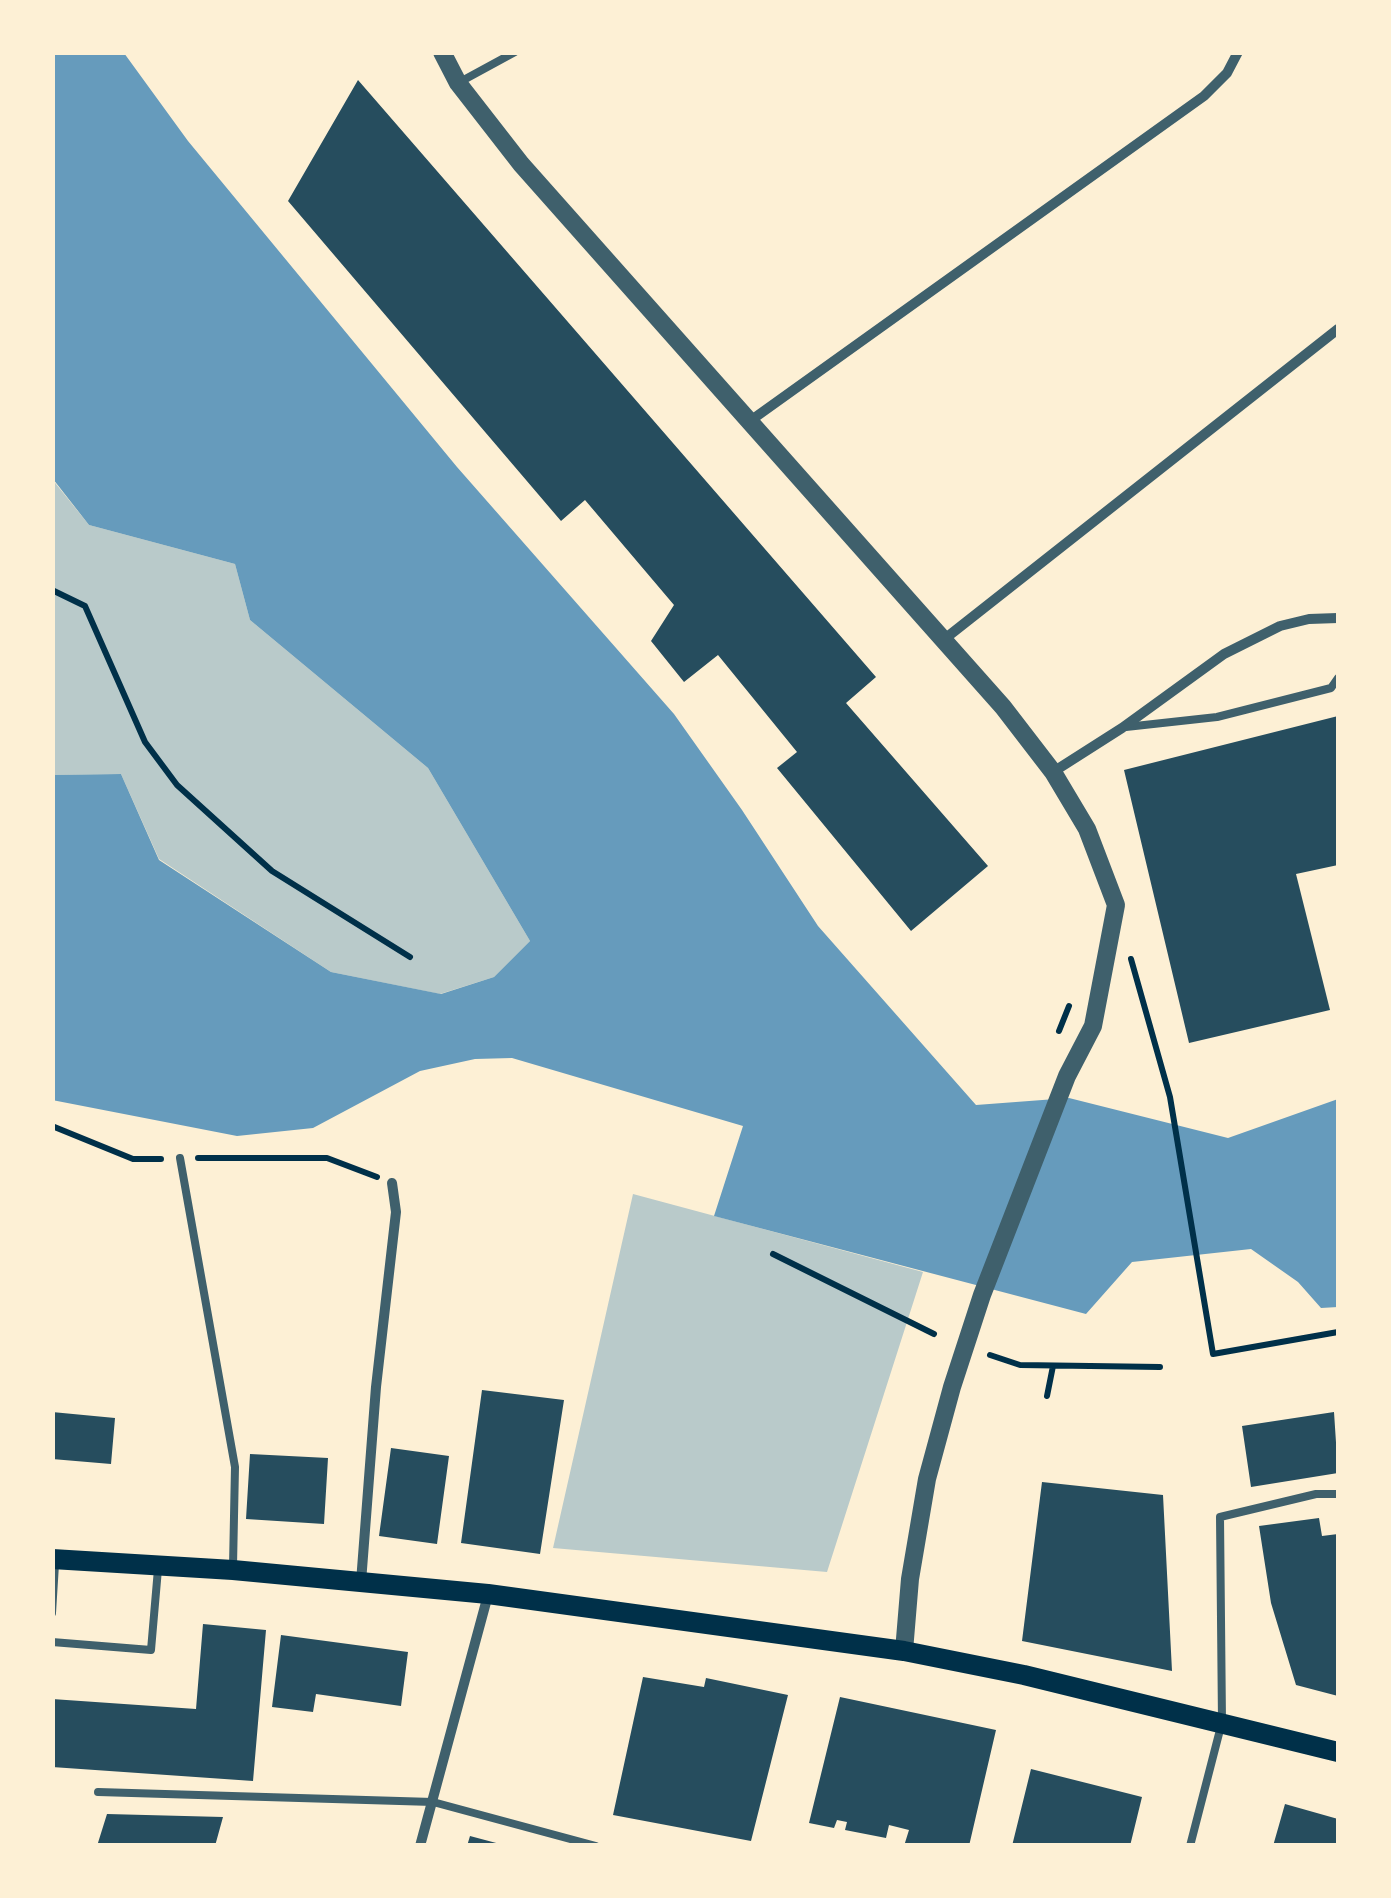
<!DOCTYPE html>
<html>
<head>
<meta charset="utf-8">
<style>
	body { margin:0 }
	#map { position:relative; width:1391px; height:1898px; overflow:hidden; background:#fdf0d5; font-family:Literata,serif }
	canvas { display:block }
	.frame { position:absolute; inset:0; border:55px solid #fdf0d5; pointer-events:none }
</style>
</head>
<body>
<div id="map">
<canvas width="1391" height="1898"></canvas>
<div class="frame"></div>
</div>
<script>
const context = document.querySelector('canvas').getContext('2d');
context.lineJoin = 'round';
function fill(path, color) {
  context.fillStyle = color;
  context.fill(path, 'evenodd');
}
function trace(path, color, width, dash) {
  context.strokeStyle = color;
  context.lineWidth = width;
  context.lineCap = dash ? 'butt' : 'round';
  context.setLineDash(dash || []);
  context.stroke(path);
}
const green = new Path2D(`
	M52,479l37,46 146,39 15,56 178,148 102,173 -36,36 -54,17 -109,-22 -172,-113 -38,-85 -68,1z
	M633,1194l290,78 -96,300 -274,-24z`);
const water = new Path2D(`
	M53,53h71l64,88 269,326 217,247 68,96 76,116 158,179 93,-7 159,40 110,-39v208l-17,1 -23,-26 -47,-33 -119,13 -46,52 -372,-98 29,-90 -231,-68 -37,1 -55,12 -107,57 -76,8 -185,-36v-325l69,-1 38,86 172,112 110,22 53,-17 36,-36 -102,-173 -178,-148 -15,-56 -146,-39 -36,-46z`);
const building = new Path2D(`
	M358,80l518,597 -30,26 142,163 -77,65 -134,-163 20,-16 -79,-97 -34,27 -33,-41 23,-36 -89,-105 -24,21 -273,-320z
	M1338,716v149l-42,9 34,136 -141,33 -65,-273z
	M482,1390l82,10 -24,154 -79,-11z
	M52,1412l63,6 -4,46 -59,-5z
	M1334,1412l4,61 -87,14 -9,-61z
	M391,1448l58,8 -12,88 -58,-8z
	M250,1454l78,4 -4,66 -78,-5z
	M1042,1482l121,13 9,176 -150,-30z
	M1319,1518l3,18 16,-2v162l-42,-11 -25,-82 -12,-77z
	M203,1624l63,6 -13,151 -201,-14v-68l144,10z
	M281,1635l127,17 -7,54 -85,-12 -3,18 -41,-5z
	M643,1677l61,10 2,-9 82,17 -37,146 -138,-26z
	M840,1697l156,33 -27,116h-65l5,-16 -20,-5 -3,13 -41,-8 2,-8 -10,-2 -3,8 -25,-5z
	M1031,1769l111,28 -12,49h-118z
	M1285,1804l53,15v27h-65z
	M107,1814l116,3 -8,29h-118z
	M470,1836l30,8v2h-33z`);
const path = new Path2D(`
	M52,590l33,16 60,136 32,43 95,86 138,86
	M1131,959l39,138 43,257 125,-22
	M1059,1031l10,-25
	M52,1126l81,33h28
	M198,1158h129l50,19
	M773,1254l161,80
	M990,1355l30,10 140,2
	M1047,1396l6,-30`);
const service = new Path2D(`
	M458,83l57,-31
	M1126,727l91,-10 114,-29 7,-10
	M180,1158l55,309 -2,99
	M52,1613l3,-49
	M52,1642l99,8 7,-81
	M98,1792l335,10 163,44
	M1190,1846l32,-124 -2,-205 96,-23h22`);
const minor = new Path2D(`
	M750,421l454,-325 23,-23 11,-21
	M942,641l396,-312
	M1053,772l69,-44 102,-74 56,-28 29,-7 29,-1
	M361,1582l15,-195 20,-175 -4,-29
	M420,1846l68,-251`);
const tertiary = new Path2D(`
	M442,52l16,31 63,81 482,543 50,65 34,57 29,76 -23,121 -26,50 -85,219 -30,92 -25,92 -17,100 -6,72`);
const secondary = new Path2D(`
	M52,1559l181,11 255,24 416,57 120,24 314,77`);
fill(green, '#b9caca');
fill(water, '#669bbc');
fill(building, '#264d5e');
trace(path, '#003049', 6);
trace(service, '#3f606c', 8);
trace(minor, '#3f606c', 10);
trace(tertiary, '#3f606c', 18);
trace(secondary, '#003049', 20);
</script>
</body>
</html>
